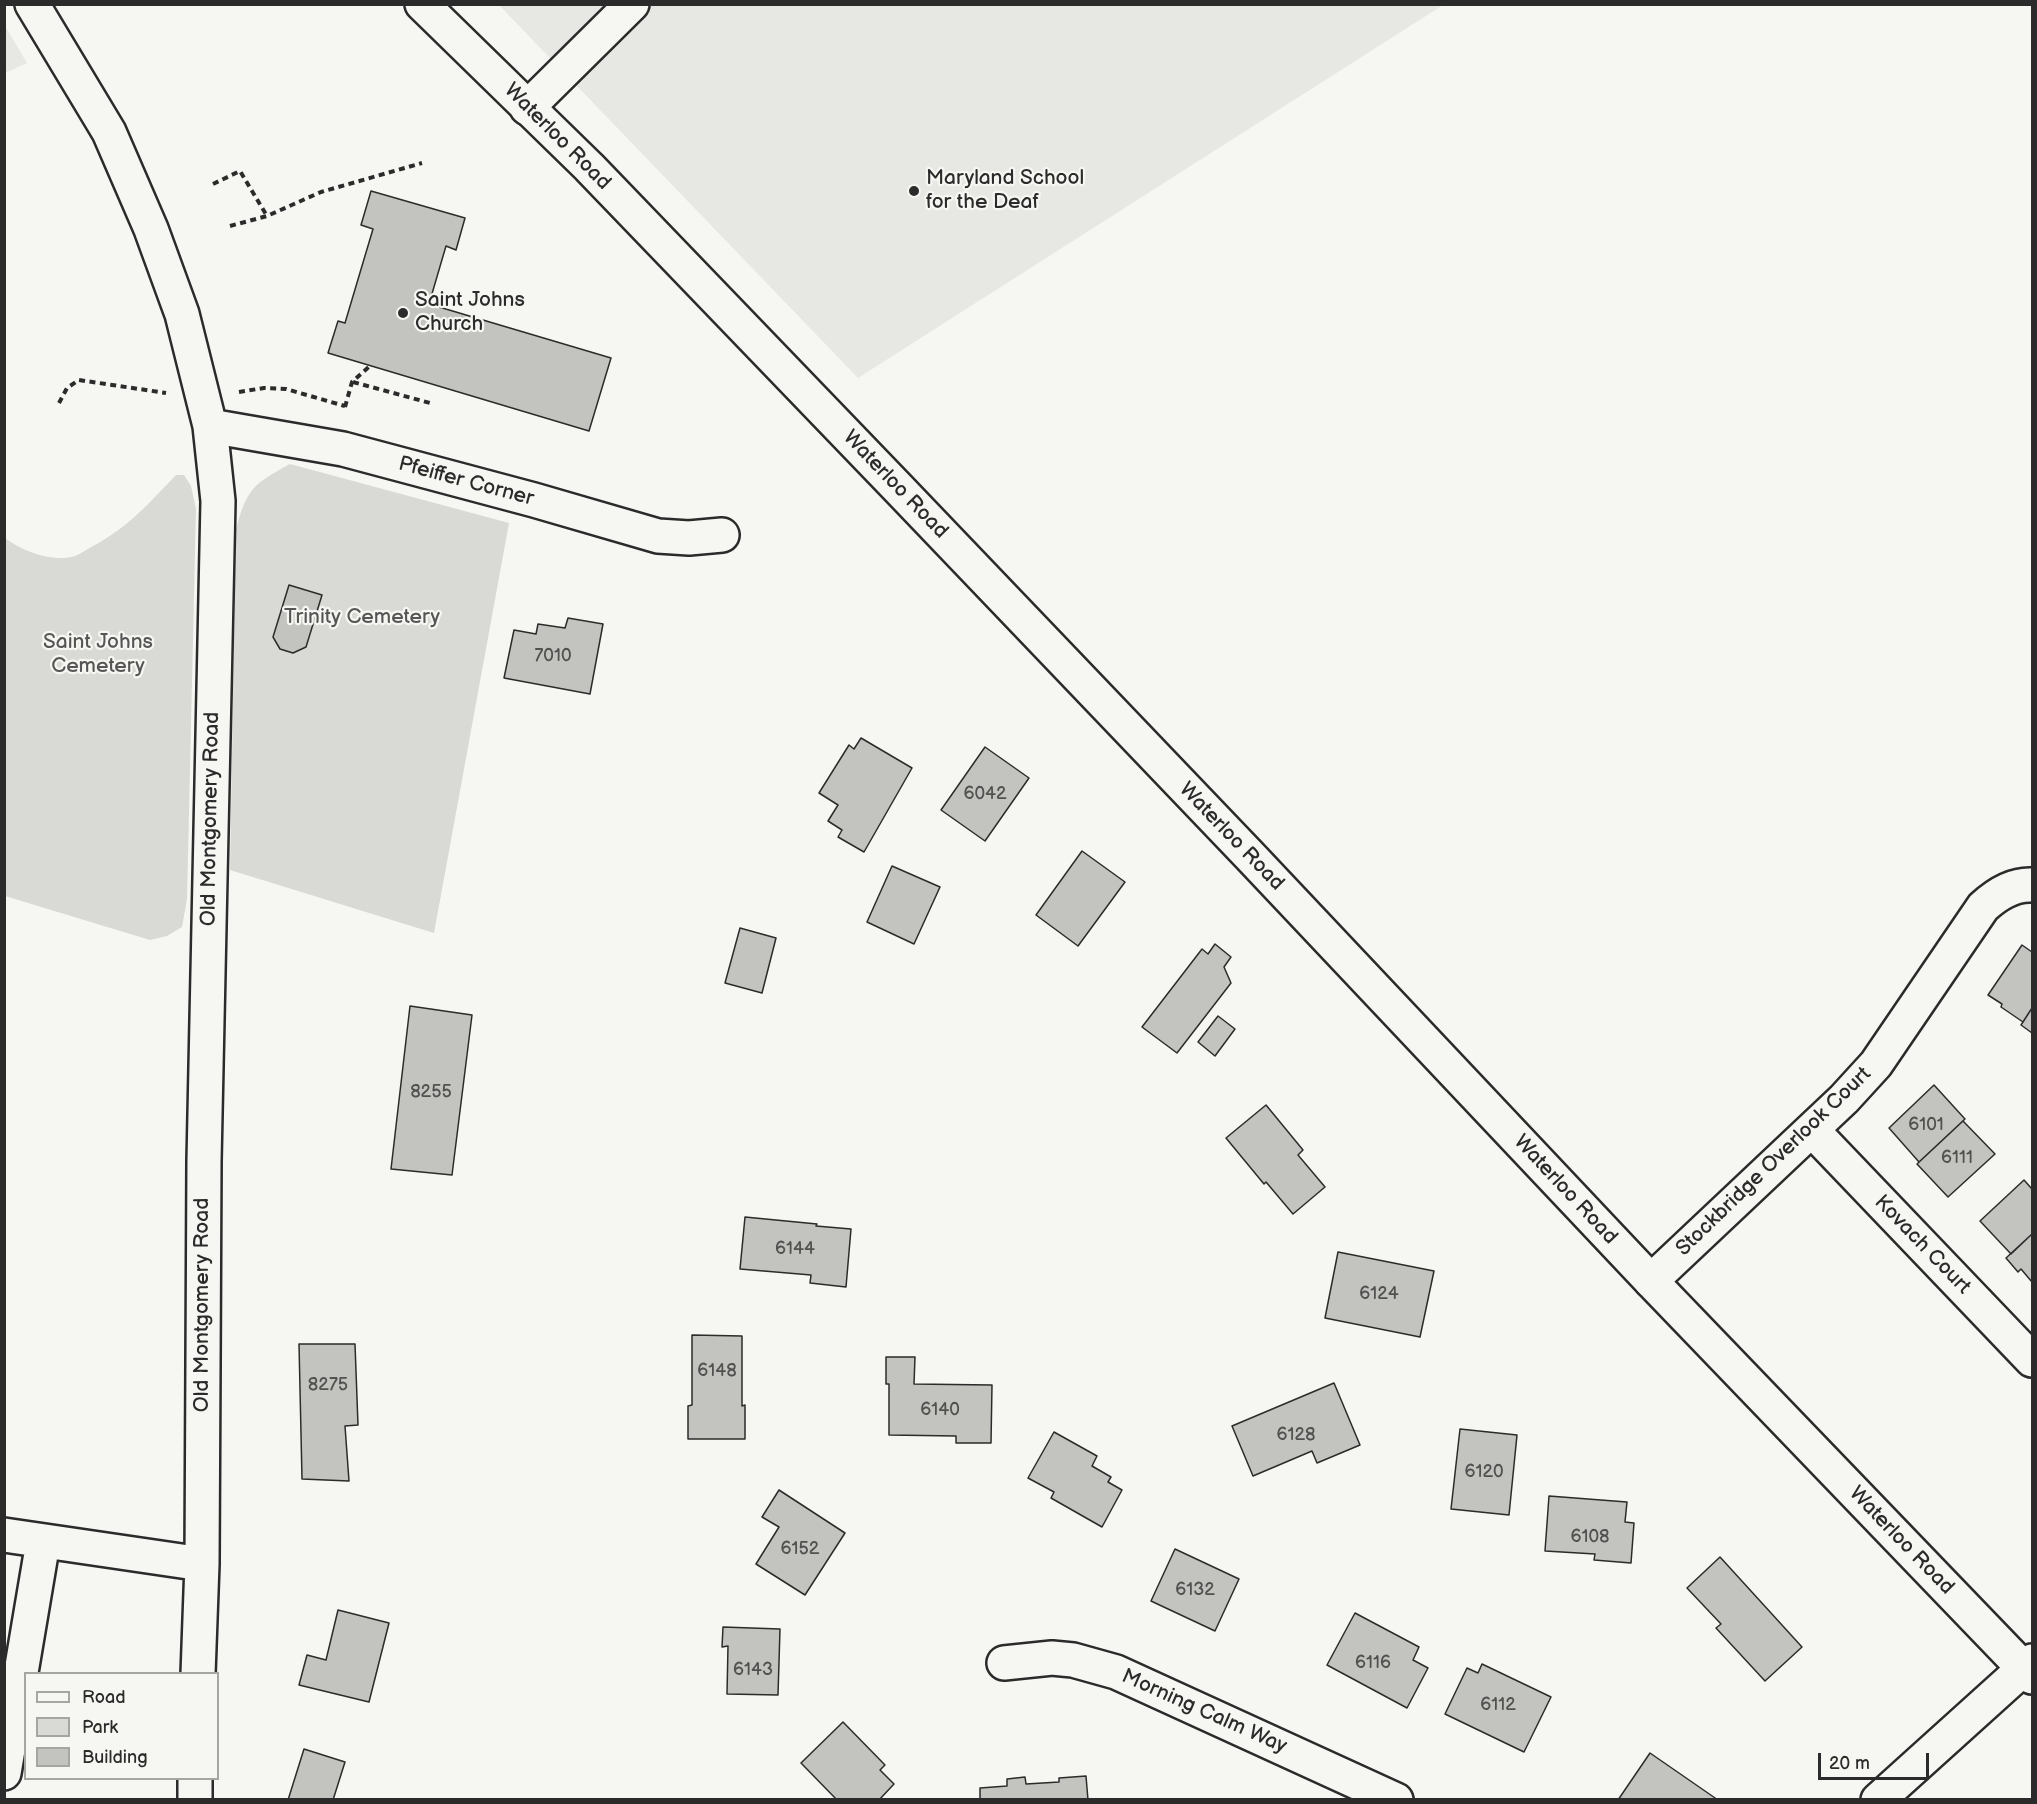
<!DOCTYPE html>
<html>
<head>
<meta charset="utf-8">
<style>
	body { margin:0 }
	#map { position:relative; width:2037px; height:1804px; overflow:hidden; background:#f6f6f2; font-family:"Balsamiq Sans",sans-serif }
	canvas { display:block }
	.frame { position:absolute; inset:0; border:6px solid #2b2b2b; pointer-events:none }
	.legend { position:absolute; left:24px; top:1672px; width:195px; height:108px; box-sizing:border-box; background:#f6f6f2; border:2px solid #a5a5a2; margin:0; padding:8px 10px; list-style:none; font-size:18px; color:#2b2b2b }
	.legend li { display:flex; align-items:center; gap:12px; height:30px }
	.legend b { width:30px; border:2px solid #a5a5a2 }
	.scale { position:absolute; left:1818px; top:1753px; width:111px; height:27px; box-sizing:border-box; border:3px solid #2b2b2b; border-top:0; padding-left:8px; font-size:18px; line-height:21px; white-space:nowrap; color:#2b2b2b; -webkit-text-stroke:4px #f6f6f2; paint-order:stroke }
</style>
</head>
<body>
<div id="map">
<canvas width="2037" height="1804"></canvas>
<div class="frame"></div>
<ul class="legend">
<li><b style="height:8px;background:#f6f6f2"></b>Road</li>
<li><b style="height:16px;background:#d9d9d5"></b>Park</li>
<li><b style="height:16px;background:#c3c3c0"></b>Building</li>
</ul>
<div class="scale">20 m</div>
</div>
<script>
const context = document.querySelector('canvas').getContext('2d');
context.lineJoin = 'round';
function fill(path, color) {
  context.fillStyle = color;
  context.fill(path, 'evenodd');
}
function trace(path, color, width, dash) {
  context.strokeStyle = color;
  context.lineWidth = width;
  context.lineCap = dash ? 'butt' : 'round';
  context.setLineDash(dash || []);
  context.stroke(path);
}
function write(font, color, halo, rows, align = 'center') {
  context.font = font + ' "Balsamiq Sans",sans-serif';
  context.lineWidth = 4.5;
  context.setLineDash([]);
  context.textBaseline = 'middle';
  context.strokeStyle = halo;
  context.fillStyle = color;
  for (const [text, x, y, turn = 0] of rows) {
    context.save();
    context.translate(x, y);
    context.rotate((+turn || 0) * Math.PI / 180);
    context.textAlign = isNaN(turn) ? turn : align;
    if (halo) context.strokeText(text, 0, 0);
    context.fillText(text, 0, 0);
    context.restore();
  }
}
const built = new Path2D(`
	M499,5h944l-585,373z
	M4,24l23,39 -22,10h-1z`);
const green = new Path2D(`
	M290,464l219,59 -75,410 -204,-63 6,-341c11,-40 17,-45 54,-65z
	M176,475h8l7,11 5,23 -9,390 -5,28 -15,9 -17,4 -145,-44v-358c17,13 48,25 70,18 5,-2 11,-6 16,-9 37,-19 57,-43 85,-72z`);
const building = new Path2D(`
	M371,191l94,27 -9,32 -10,-4 -17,58 182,54 -22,73 -261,-78 10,-32 7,2 28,-94 -12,-4z
	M289,585l33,10 -16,52 -13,6 -13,-4 -7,-12z
	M568,618l35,6 -13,70 -86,-16 10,-48 22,4 2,-10 27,4z
	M861,738l51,30 -48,84 -26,-15 4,-7 -14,-9 10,-16 -19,-12 30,-48 5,4z
	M985,747l44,31 -44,63 -44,-31z
	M1082,851l43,31 -47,64 -42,-31z
	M892,866l48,21 -26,57 -47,-22z
	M740,928l36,10 -14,55 -37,-10z
	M1215,944l16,13 -7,10 7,16 -54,70 -35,-26 60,-78 6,5z
	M2022,945l10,7v56l-9,14 -22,-15 1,-3 -14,-9z
	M410,1006l62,9 -20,160 -61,-6z
	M2032,1008v25l-11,-8z
	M1218,1016l17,13 -20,27 -17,-14z
	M1934,1085l31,34 -46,43 -30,-34z
	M1266,1105l37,45 -5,5 27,32 -32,27 -27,-32 -2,2 -38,-46z
	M1963,1121l32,33 -47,43 -31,-33z
	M2024,1180l8,9v45l-21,20 -31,-33z
	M745,1217l72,7 -1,2 35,3 -5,58 -36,-4 1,-8 -71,-6z
	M2032,1234v48l-11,-13 -3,3 -12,-14z
	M1338,1252l96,19 -14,66 -95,-19z
	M692,1335l50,1v70l3,-1v34h-57v-33l4,-1z
	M299,1344h56l3,81 -13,1 4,55 -47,-2z
	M886,1357h29l-1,27 78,1 -1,58h-35v-7l-67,-1v-51h-3z
	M1334,1383l26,62 -43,18 -5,-12 -59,25 -21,-50z
	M1460,1429l57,6 -8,80 -58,-6z
	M1054,1432l43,24 -5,10 19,11 -3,5 14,8 -20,37 -51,-29 3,-6 -26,-14z
	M779,1490l66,43 -40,62 -49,-31 23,-37 -17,-10z
	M1549,1496l78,6 -2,20 9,1 -3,40 -37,-3 1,-6 -50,-3z
	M1175,1549l64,30 -24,52 -64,-30z
	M1720,1557l82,90 -37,34 -49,-53 5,-4 -34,-36z
	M338,1610l51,13 -20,79 -70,-17 8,-30 19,5z
	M1355,1613l64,34 -6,13 15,8 -21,40 -80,-43z
	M723,1627l57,2 -2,66 -51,-1 1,-48 -6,1z
	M1482,1664l69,33 -27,55 -79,-38 22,-46 11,5z
	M843,1722l42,43 -5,5 14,14 -15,16h-42l-36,-37z
	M304,1749l41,13 -12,38h-45z
	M1650,1753l68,47h-100z
	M1086,1776l2,24h-108v-12l27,-2v-7l18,-2 1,7 33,-2v-4z`);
const path = new Path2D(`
	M213,184l27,-13 27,45
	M230,226l37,-10 54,-24 101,-29
	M353,382l77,21
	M239,392l25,-4 22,1 59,17
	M59,403l8,-15 12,-8 87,13
	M345,407l7,-25 18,-16`);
const minor = new Path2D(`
	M32,4l77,128 42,97 31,85 28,112 8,75 -14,660 -2,403 -4,110
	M527,108l105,-104
	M210,426l133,23 191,51 124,36 31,2 33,-3
	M1812,1130l220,230
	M1651,1281l193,-182 32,-35 107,-157c14,-13 30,-23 49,-22
	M4,1535l198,29
	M1004,1663l48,-5 21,2 43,12 280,128
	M4,1773l39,-231
	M195,1800v-22
	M1878,1800l154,-139`);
const major = new Path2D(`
	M422,4l167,163 310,322 351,367 401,425 381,396`);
const markers = [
	[914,191,6,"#2b2b2b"],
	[403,313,6,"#2b2b2b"]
];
const numberNames = [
	["7010",553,656],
	["6042",985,794],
	["8255",431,1092],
	["6101",1926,1125],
	["6111",1957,1158],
	["6144",795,1249],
	["6124",1379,1294],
	["6148",717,1371],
	["8275",328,1385],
	["6140",940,1410],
	["6128",1296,1435],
	["6120",1484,1472],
	["6108",1590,1537],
	["6152",800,1549],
	["6132",1195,1590],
	["6116",1373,1663],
	["6143",753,1670],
	["6112",1498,1705]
];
const streetNames = [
	["Waterloo Road",557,137,45],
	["Pfeiffer Corner",466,482,15],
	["Waterloo Road",895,485,46],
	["Old Montgomery Road",211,819,-89],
	["Waterloo Road",1231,837,46],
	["Stockbridge Overlook Court",1774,1162,-44],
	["Waterloo Road",1565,1190,47],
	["Kovach Court",1922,1245,46],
	["Old Montgomery Road",203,1305,-90],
	["Waterloo Road",1901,1541,46],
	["Morning Calm Way",1204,1712,24]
];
const poiNames = [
	["Maryland School",926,179],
	["for the Deaf",926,203],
	["Saint Johns",415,301],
	["Church",415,325]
];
const parkNames = [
	["Trinity Cemetery",362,618],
	["Saint Johns",98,643],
	["Cemetery",98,667]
];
fill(built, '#e7e7e3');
fill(green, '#d9d9d5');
fill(building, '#c3c3c0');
trace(building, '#2b2b2b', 1.5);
trace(minor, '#2b2b2b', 38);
trace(major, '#2b2b2b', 38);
trace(path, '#2b2b2b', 4, [6, 4.5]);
trace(minor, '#f6f6f2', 33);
trace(major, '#f6f6f2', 33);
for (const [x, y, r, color] of markers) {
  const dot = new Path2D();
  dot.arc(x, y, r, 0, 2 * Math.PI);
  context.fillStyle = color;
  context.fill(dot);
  trace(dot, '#f6f6f2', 2);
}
write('18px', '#515150', null, numberNames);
write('21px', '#2b2b2b', '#f6f6f2', streetNames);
write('21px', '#2b2b2b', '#f6f6f2', poiNames, 'left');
write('21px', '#565656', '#f6f6f2', parkNames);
</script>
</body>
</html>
